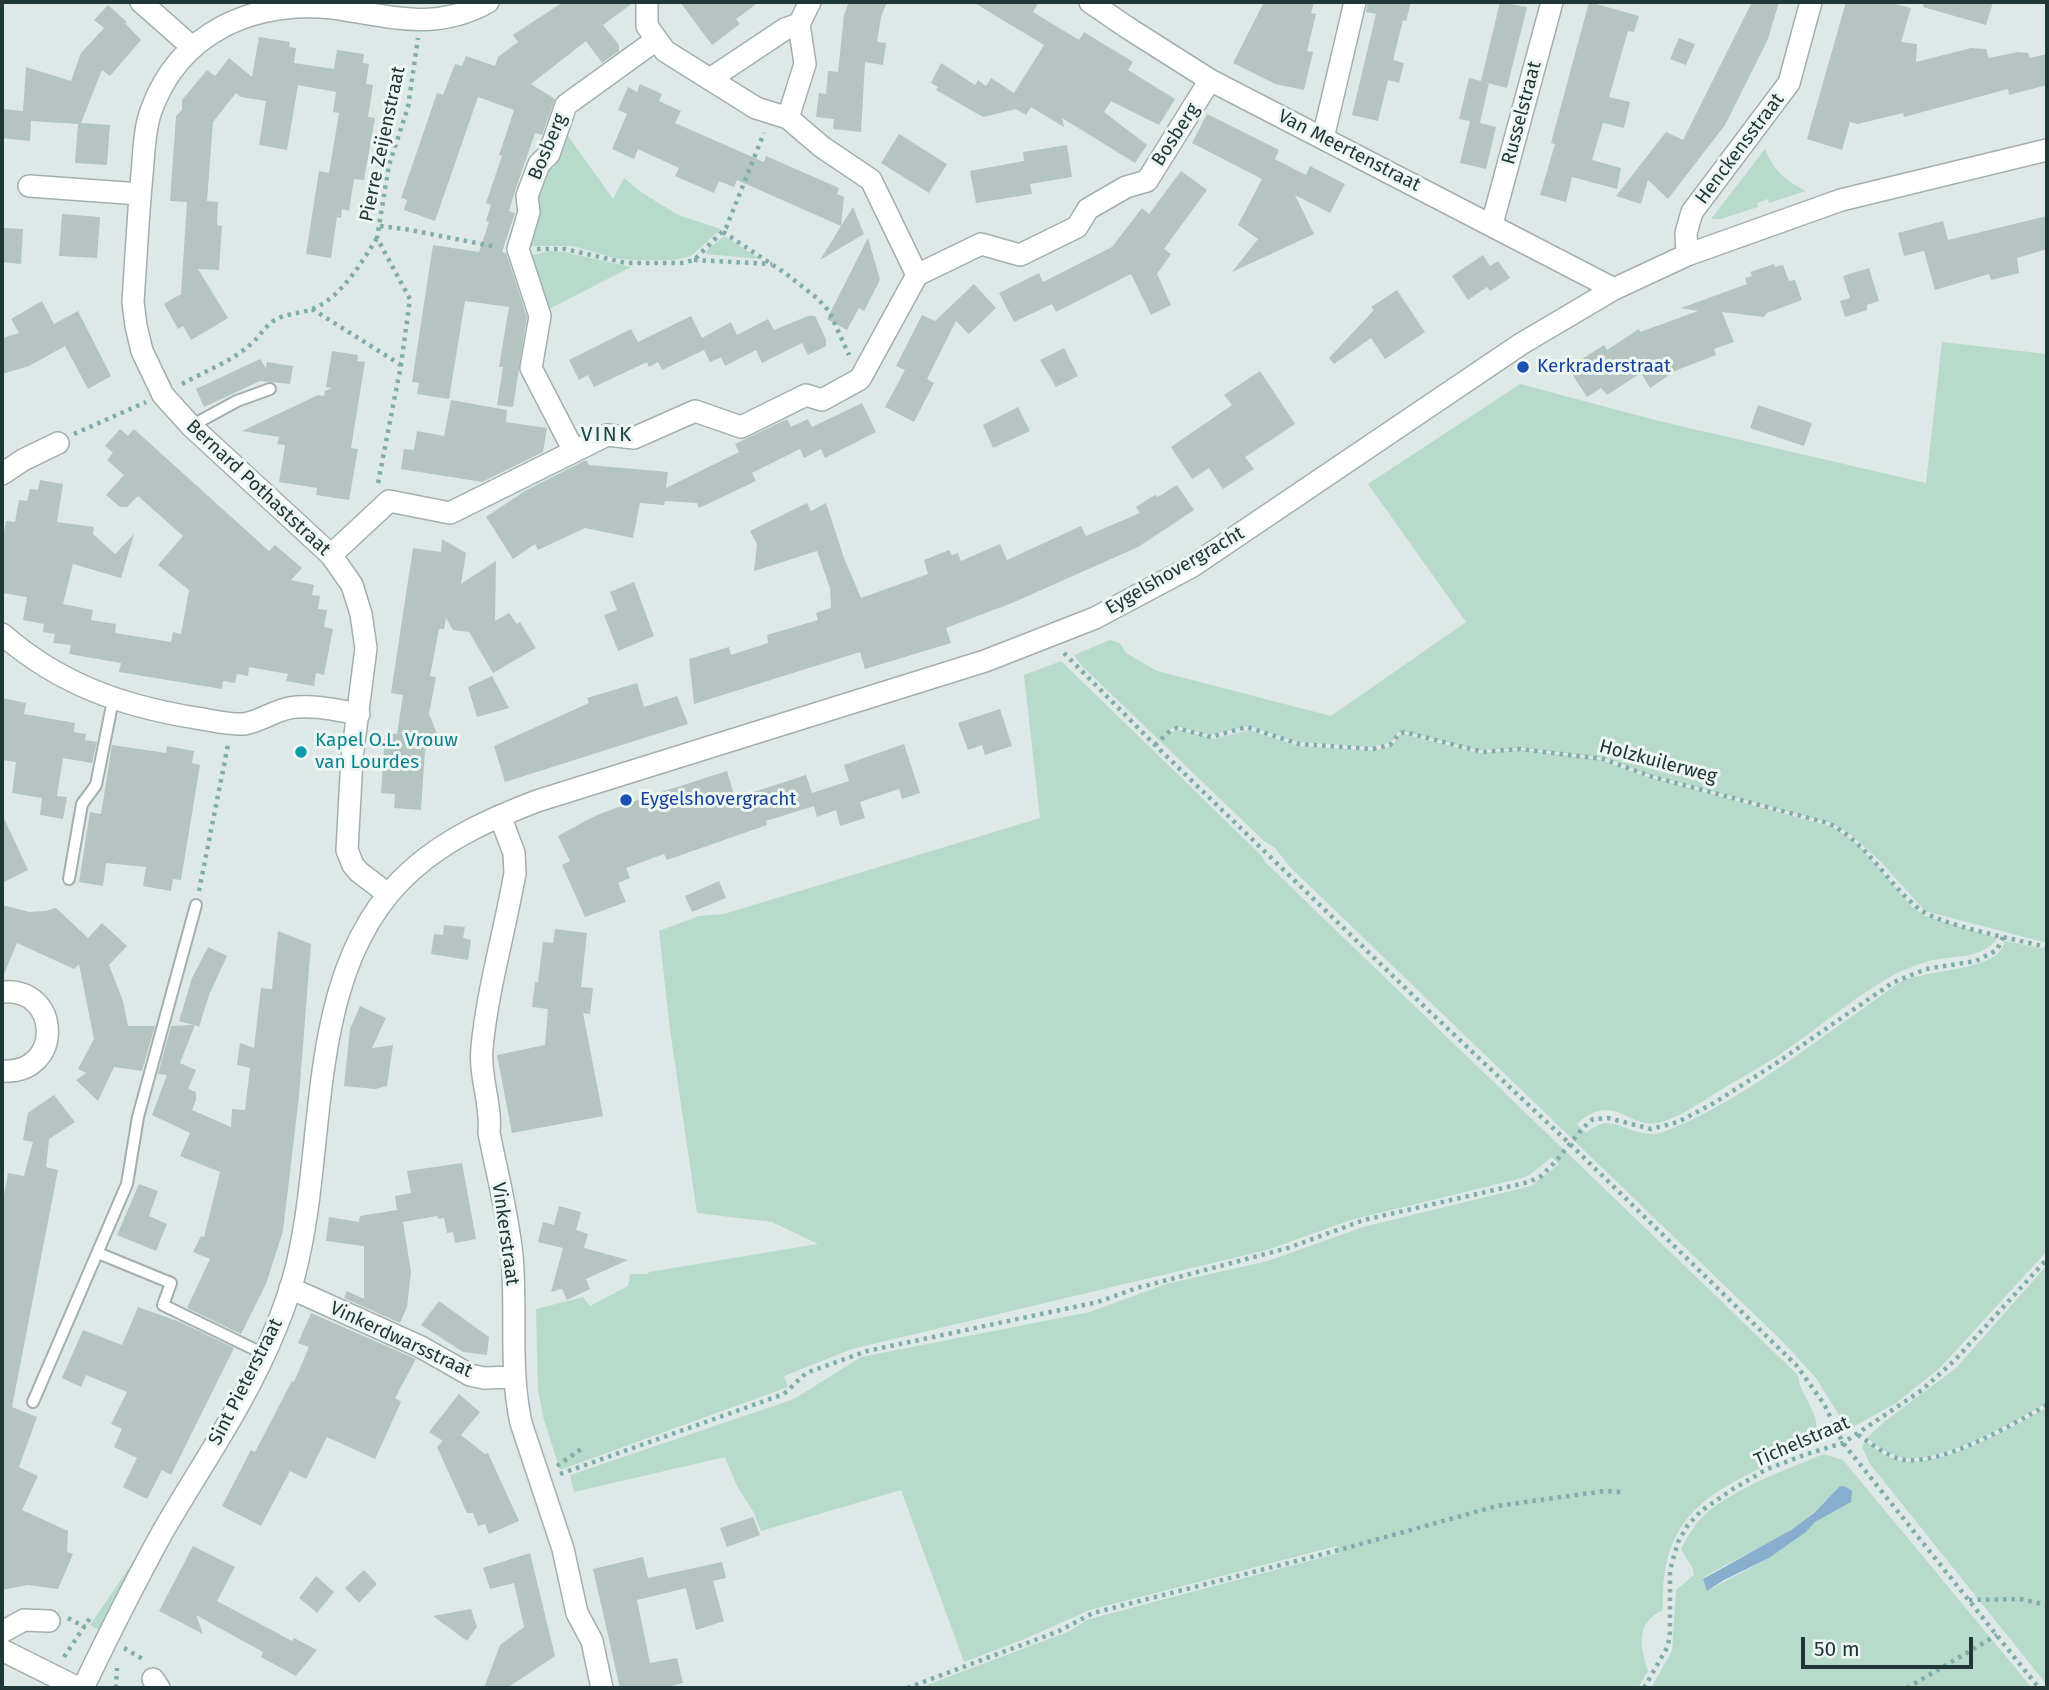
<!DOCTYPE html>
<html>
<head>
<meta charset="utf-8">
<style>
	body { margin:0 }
	#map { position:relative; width:2049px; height:1690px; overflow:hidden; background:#dee9e7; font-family:"Fira Sans",sans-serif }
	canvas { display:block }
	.frame { position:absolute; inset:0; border:4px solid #203738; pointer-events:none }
	.scale { position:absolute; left:1801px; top:1637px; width:172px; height:32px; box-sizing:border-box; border:4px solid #203738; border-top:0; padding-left:9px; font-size:21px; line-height:24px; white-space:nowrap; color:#203738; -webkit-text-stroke:5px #eef6f4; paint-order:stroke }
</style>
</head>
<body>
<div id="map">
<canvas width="2049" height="1690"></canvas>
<div class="frame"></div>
<div class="scale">50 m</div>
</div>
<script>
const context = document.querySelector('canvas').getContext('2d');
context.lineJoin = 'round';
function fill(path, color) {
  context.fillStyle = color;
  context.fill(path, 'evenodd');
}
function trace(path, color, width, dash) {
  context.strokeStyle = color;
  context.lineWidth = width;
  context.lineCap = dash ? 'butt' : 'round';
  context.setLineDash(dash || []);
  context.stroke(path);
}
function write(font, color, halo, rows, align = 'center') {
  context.font = font + ' "Fira Sans",sans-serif';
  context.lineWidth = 6;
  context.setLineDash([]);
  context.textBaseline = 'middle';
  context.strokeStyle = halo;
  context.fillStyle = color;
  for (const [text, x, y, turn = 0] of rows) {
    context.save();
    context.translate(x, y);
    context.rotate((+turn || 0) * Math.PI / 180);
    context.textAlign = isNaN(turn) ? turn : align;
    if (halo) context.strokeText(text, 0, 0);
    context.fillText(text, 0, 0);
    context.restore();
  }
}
const green = new Path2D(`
	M566,133l47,66 11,-21 17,14 37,23 43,14 -30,27 -17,4h-42l-18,-2 -41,-12h-46l13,-40 -5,-8 11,-30h8z
	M1765,149c8,21 21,32 41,42l-37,12 -1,-4 -11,4 1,4 -37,12h-10z
	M724,236l36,23h1l-55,-5 1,-4z
	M550,251l14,1 67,15 -82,42 -20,-53z
	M1942,342l105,12v589l-122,-32 -44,-49 -31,-28 -19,-11 -187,-50 -38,-15 -83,-10 -45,2 -75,-19 -5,2 -7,9 -19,5 -75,-5 -48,-16 -39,9 -34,-9 -7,4 2,2 8,-2 36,9 34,-9 50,16 77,5 17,-6 6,-10 5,-1 74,19 44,-3 79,10 40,15 192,52 26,18 53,62 13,9 72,22c-13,22 -46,17 -68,23 -13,4 -27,9 -39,16 -40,23 -75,54 -114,80 -19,12 -39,23 -59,35 -17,11 -37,25 -56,30 -32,10 -46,-33 -84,2l9,9c25,-22 37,0 64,1 9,1 18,-4 26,-7 65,-28 123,-74 181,-114 14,-10 29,-22 44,-31 24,-13 102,-11 103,-41l43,8v302l-107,117 -44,35 -48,27 -32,-52 -34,-37 -492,-474 -15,-19 -11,-7 -182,-175 -8,-11 36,-15 10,3 6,10 31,18 174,45 135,-94 -98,-138 152,-100 139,37 267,62z
	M1061,661l201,195 3,6 533,513c1,18 22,39 18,55 -3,17 -21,22 -35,29 -77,34 -121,60 -118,151 -28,13 -23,37 -15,61l-10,17h-719l151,-57 16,-11 253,-67 -2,-7 -247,64 -68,30 -58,22 -63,-172 -140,41 -7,-18 -17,-27 -12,-29 -151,35 -4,-17 224,-76 67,-42 229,-45 76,-28 102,-23 95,-34 168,-41 28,-22 -7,-7 -24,19 -6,2 -171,42 -84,30 -415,99 -68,27 4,11 -228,83 -16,-50 -6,-29 -2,-82 47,-12 7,9 38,-20 2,-12h18l1,-2 169,-28 -46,-22 -75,-9 -27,-183 -11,-99 40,-15 25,-2 316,-96 -16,-143z
	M2047,1265v138c-33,19 -103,59 -141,55 -15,-2 -28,-11 -39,-20l17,-16 72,-54z
	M2047,1407v278l-177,-221 -8,-17 3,-6c11,8 23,18 37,20 38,7 112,-34 145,-54z
	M1824,1454l19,6 189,228h-381l21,-37 4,-61 18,-15 -1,-6 -12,-20c7,-14 16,-29 29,-39 31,-24 77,-41 114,-56zM1827,1499l24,3 -36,20 -9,10 -37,26 -62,33 -4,-13c44,-27 88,-39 124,-79z
	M135,1564l-35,67 -10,-6 41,-60z`);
const water = new Path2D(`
	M1840,1486l6,1 6,4 -1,11 -36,20 -9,10 -37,26 -45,22 -17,11 -4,-12 88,-49 23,-17z`);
const building = new Path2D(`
	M563,2h71l-31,23 16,20v6l-17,12 -16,-22 -55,43 24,15 -13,36 -7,-2 -20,58 -6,20 6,2 -13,39 4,1 21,64 -14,90 -16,-2 6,-38h-4l10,-60 -44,-6 -16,98 -32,-5 2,-11 -7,-1 21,-137 46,7 10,-30 -3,-1 5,-16 -5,-2 16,-47 -3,-1 15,-45 -36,-13 -43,124 -31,-11 3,-10 -6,-2 36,-105 6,2 12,-31 7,2 4,-10 29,10 3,-9 20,-15 -5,-7z
	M680,2h79l-23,17 4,5 -28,21z
	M849,2h38l-6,15 -4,25 9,1 -3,22 -18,-3 -4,70 -28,-3 1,-10 -18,-2 3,-24 7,1 2,-23 10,1 6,-57z
	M973,2h66l-6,10 46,28 5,-8 49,30 -5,8 47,29 -16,26 -48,-24 -7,11 43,33 -12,18 -73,-45 2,9 -33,-20 -5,8 -10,-6 -33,8 -47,-27 2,-3 -7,-4 10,-20 34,22 3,-5 8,6 5,-8 23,15 30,-48z
	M1264,2h50l-3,11 5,1 -9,37 6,1 -9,38 -29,-6 -42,-21z
	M1368,2h43l-5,19 -3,-1 -10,40 11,3 -5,20 -11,-3 -10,41 -26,-6 24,-101 -10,-2z
	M1500,2l27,5 -20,81 -26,-7z
	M1589,2l50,14 -5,16 -6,-1 -19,66 21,5 -6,26 -21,-5 -11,37 29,8 -4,21 -45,-12 -6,25 -26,-7 15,-51 -4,-1z
	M1752,2h27l-11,37 -43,86 -57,74 -20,-19 -7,24 -25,-8 50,-64 17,8z
	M1846,2h41l24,6 -10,34 16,2 -1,18 55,-14 15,1 3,9 29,-6 10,1 2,5 17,-4v31l-38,10 -1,-6 -104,28 -1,-4 -45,11 -8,-2 -8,28 -35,-11z
	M1924,2h69l-7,23 -63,-18z
	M108,5l19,17 -2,1 16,17 -31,36 -8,-6 -21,53 29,2 -3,40 -32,-2 3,-39 -47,-3 -1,20 -28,-3v-29l21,2 3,-44 45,14 10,-28 23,-25 -10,-8z
	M259,37l31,5 -1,5 7,1 -2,15 40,6 3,-19 27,4 -1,9 6,1 -3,20 7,1 -5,32 7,1 -11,62 -10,-1 -5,32 -7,-2 -1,9 -4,-1 -6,41 -25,-4 13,-83 10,2 10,-60 -6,-1 3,-20 -38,-7 -11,65 -28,-5 7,-44 -25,-4 -5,-4 -23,29 -6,79 11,1 -1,23 5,1 -3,44 -21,-1 30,49 -37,22 -8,-14 -5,3 -14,-25 17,-10 6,-92 -17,-1 6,-85 6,-6v-10l25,-30 8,6 14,-18 23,19z
	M1679,38l16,6 -9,21 -16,-6z
	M1469,78l20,5 -9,40 16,4 -10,42 -26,-6 10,-42 -11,-2z
	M640,84l22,10 -3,7 22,10 -6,12 89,39 2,-6 73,32 -2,6 7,3 -3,29 12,-19 11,27 -44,26 21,-34 -104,-46 -3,7 -15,-6 -5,12 -39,-17 4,-8 -41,-19 -4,10 -22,-10 15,-35 -9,-4 10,-23 9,5z
	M1207,114l72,36 -4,9 15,8 16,8 4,-9 35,18 -15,29 -35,-18 19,39 -82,38 26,-33 -20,-14 24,-46 -70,-36z
	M899,134l48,30 -18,29 -48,-30z
	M1067,145l5,32 -42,7 2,10 -56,9 -6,-32 54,-10 -1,-9z
	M1181,171l26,19 -43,59 7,5 -14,20 14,31 -20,10 -20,-41 -75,38 -4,-8 -38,18 -15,-29 40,-20 4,9 69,-35 30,-39 7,6z
	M62,214l38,3 -3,41 -38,-2z
	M2047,216v33l-30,9 2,15 -28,7 -2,-6 -54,16 -11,-39 -20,5 -6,-23 45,-12 5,19z
	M2,228l21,1 -2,35 -19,-2z
	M868,238l12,42 -16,31 -5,-3 -12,22 -20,-11z
	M1483,255l7,11 8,-5 12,17 -20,13 -3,-4 -19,13 -16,-24z
	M1774,264l1,3 8,-2 6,16 6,-1 7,20 -35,13 -3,4 -42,-5 12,30 -20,7 2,6 -39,15 -27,18 -9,-15 -34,22 -6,-7 -14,9 -19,-29 36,-23 3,5 32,-21 1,3 58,-21 -17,-3 66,-24 -2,-6 7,-2 -2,-4z
	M1869,268l10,33 -12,4v5l-22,7 -5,-16 10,-3 -7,-22z
	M974,284l22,24 -27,26 -13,-13 -29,58 7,4 -20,39 -29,-15 20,-37 -9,-4 26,-51 13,6z
	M1397,290l28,42 -40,27 -14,-21 -37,26 -5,-6 45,-48 -3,-3z
	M42,301l12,23 24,-13 33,65 -23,13 -23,-43 -36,20 -27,8v-36l17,-5 -8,-14z
	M691,316l11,22 29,-16 6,13 31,-16 6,11 34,-14h7l11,23v7l-18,9 -6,-12 -40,20 -6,-13 -31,16 -4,-9 -11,5 -6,-12 -42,20 -4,-8 -9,5 -2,-5 -53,25 -6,-12 -9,5 -10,-20 62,-31 7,13z
	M1064,348l14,28 -22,11 -16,-27z
	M332,351l26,4 -1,6 8,1 -14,86 7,1 -9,51 -33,-5 1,-7 -38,-6 6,-37 -8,-1 2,-7 -37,-6 76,-36 6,1 1,-5 7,-3 -6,-1z
	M260,359l6,9 1,-6 26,4 -3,18 -30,-3 -56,26 -8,-18z
	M1260,371l35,53 -50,33 9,12 -31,20 -14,-21 -17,11 -21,-32 61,-42 -8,-10z
	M451,400l56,10 -1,12 41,6 -4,24 -61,30 -81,-13 3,-20 10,1 3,-19 27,5z
	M862,403l14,29 -51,26 -4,-9 -17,9 -4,-9 -48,24 4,8 -57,27 -2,-5 -32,-2 -1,4 -24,-2 -7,35 -48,-10 -47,22 -3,-6 -22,15 -27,-42 39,-26 61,-31 3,5 79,7 -2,16 73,-36 -4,-8 52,-25 4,8 17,-8 4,8z
	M1758,405l54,18 -8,23 -54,-18z
	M1018,407l12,24 -37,17 -10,-23z
	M120,429l8,7 6,-7 135,122 6,-6 27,23 -11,12 23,5 -2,10 8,1 -2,13 9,1 -3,17 9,2 -9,46 -8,-2 -2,13 -28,-5 2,-7 -39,-7 -1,9 -11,-2 -2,9 -12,-2 -1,8 -103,-17 2,-9 -52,-9 2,-9 -18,-2 2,-9 -12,-2 1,-8 -21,-4 4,-23 -25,-4v-60h2l2,-12 9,1 4,-22 8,1 3,-12 8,1 2,-10 23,4 -6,38 37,5 -1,7 22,20 19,-20 -13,44 -48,-14 -10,40 30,6 -2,10 25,4 -1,9 56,9 2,-10 8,2 8,-44 -31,-25 25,-29 -45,-40 -11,11h-7l-14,-12 18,-20 -17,-15 6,-7 -8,-7z
	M1177,485l17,25 -56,37 -126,56 -66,25 5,15 -86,26 -5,-17 -166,52 -5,-45 40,-12 2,8 37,-12 -1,-8 51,-15 -2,-7 15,-5 -1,-20 -13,-37 -63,20 3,-27 -7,-13 57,-28 4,8 15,-8 18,55 17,40 67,-24 -4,-14 25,-10 3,5 6,-2 3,8 39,-17 7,16 74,-34 5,10 54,-23 -4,-6 19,-12 3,2z
	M442,539l24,14 -5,31 35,-23 -1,60 14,-8 8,11 3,-2 16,26 -43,25 -24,-41 -16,-2 -7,-12 -2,11h-5l-9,47 6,1 -7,37 12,29 -16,7 -4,60 -27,-2 1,-14 -14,-1 4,-60 12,1 6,-39 -12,-2 22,-145 28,4z
	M634,582l20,54 -36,15 -14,-36 13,-5 -7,-18z
	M492,676l17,32 -32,9 -9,-30z
	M637,683l7,24 33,-11 11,28 -183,58 -11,-36 95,-43 -2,-5z
	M2,698l24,5 -2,11 51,9 -1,9 12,2 -1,6 12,2 -5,21 -29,-5 -6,38 10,1 -4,22 -23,-4 2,-17 -30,-5 4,-31 -14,-2z
	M1000,709l12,37 -27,9 -3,-10 -14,5 -10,-27z
	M904,744l16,49 -18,6 -3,-10 -39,13 5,16 -25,8 -4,-16 -19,7 -3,-11 -48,15 1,4 -100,35 -3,-6 -38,14 4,10 -12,5 8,19 -41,15 -23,-52 8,-4 -12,-25 18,-10 21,-11 52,-19 78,-25 8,27 71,-23 6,18 37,-12 -5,-16z
	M112,745l54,8 1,-7 27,5 -2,12 8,2 -19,115 -8,-1 -2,12 -28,-5 3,-19 -40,-4 -3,23 -24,-4 11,-70 11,2z
	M2,814l26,56 -26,13z
	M719,881l7,17 -34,14 -7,-16z
	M2,905l27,7 16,-1 11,-3 32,30 14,-15 25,23 -18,19 14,36 5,25h27l-13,45 -28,-4 -16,34 -22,-21 10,-7 -8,-4 16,-30 -15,-75 -5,5 -57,-26 -15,36z
	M444,925l21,2 -2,11 8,2 -3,20 -37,-6 3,-20 9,1z
	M555,929l32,4 -6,54 12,1 -3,26 -7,-1 20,103 -91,17 -15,-78 48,-10 3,-36 -16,-2 3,-25h3l5,-40 10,1z
	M278,931l33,13 -12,152 -16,135 -17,53 -25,50 -54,-26 23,-49 -17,-7 8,-16 3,1 16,-65 -40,-16 10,-23 -38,-18 15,-40 -9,-1 13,-48 23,-1 -15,-4 13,-43 16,-31 19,9 -18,39 -10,32 -4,-2 -15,38 16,7 -8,19 8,3v8l-4,10 39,17 1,-18 13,1 5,-42 -13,-3 3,-22 14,5 7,-60 11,1z
	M360,1006l26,12 -14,30 21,-3 -6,41 -12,3 -31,-3 6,-57z
	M54,1095l21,27 -26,17 -3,28 12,3 -46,237 25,10 -18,50 19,9 -16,34 46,21 -1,21 6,2 -15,35 -30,-4 -26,5v-384l6,-33 16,3 9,-34 -10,-2 5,-27z
	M462,1163l14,76 -21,4 -2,-11 -6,1 -3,-15 -6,1 -1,-3 -34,6 8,50 -4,35 -7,16 -56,-25 3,-7 17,8v-53l-38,-5 3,-24 30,5 1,-6 37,-6 -2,-14 16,-3 -4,-22z
	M139,1184l19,7 -9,25 18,8 -11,27 -39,-16z
	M559,1206l22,6 -5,18 12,4 -4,14 44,12 -42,19 4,10 -23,11 -5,-11 -11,3 12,-44 -25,-6 5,-20 11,3z
	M439,1301l50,36 -2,18 -24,-3 -42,-27z
	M138,1307l42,15 54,26 -63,127 -9,-5 -15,29 -24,-12 14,-29 -23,-11 8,-18 -11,-5 16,-32 -41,-17 -5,12 -19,-9 21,-48 39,15z
	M311,1313l105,46 -21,39 6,4 -26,57 -48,-22 -21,42 -16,-8 -29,55 -39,-20 29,-56 4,2 37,-71 2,1 15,-35 -11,-4z
	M459,1394l21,18 -19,23 24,19 3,-1 31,68 -30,13 -4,-10 -7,2 -5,-13h-6l-30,-66 6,-6 -14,-9z
	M753,1517l7,18 -33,12 -7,-19z
	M193,1546l42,21 -18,34 75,40 2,-3 23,12 -21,26 -35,-19 2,-5 -67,-37 7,19 -44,-23z
	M530,1553l25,103 -48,32h-23l16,-43 24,-18 -10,-44 -24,6 -7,-21z
	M643,1557l5,21 74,-16 4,16 -13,3 11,40 -28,9 -10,-42 -49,12 13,63 27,-5 6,25 -20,5h-43l-27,-119z
	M364,1570l13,14 -18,19 -14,-15z
	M316,1576l18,16 -17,21 -18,-15z
	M471,1609l6,18 -10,14 -34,-25z`);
const path = new Path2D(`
	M380,226l25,3 92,18
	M723,232l62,41 33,26 11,12 20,44
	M537,249h28l61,14h56l12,-3 32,-32 38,-95
	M694,260l78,4
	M312,309l89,56
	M182,384c23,-13 51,-23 70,-41 9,-8 13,-17 23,-23 12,-7 25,-6 37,-11 28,-10 50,-47 65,-71
	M74,434l72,-32
	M378,483l23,-118 9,-66 -33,-61 12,-73 19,-58 10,-69
	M1064,653l91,92 274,266 141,133 227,222 27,38 19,39 196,245
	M1155,745l15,-14 7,-3 34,9 36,-10 52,17 74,5 17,-4 9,-11 5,-2 79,20 37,-3 83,10 50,18 175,46c39,19 57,58 90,85 20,17 100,32 129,39
	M199,891l29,-146
	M1858,1435c13,8 27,20 42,24 39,9 113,-35 147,-54
	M557,1466l27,-19
	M560,1474l224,-80 22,-21 61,-22 231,-49 39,-14 151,-40 76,-28 165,-38 12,-6 15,-15 26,-32 11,-10 15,-1 43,11 27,-7 36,-19 61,-39 117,-81 34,-14 50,-8 21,-11 6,-13
	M1969,1600l51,-1 27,6
	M68,1618l17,9
	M124,1648l22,13
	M64,1657l28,-42
	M116,1688l1,-20
	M907,1688l152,-57 34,-18 246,-63 158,-44 108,-15 16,1
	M1644,1688l24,-42 2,-14v-62l8,-28 10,-17 13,-14 32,-22 34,-20 40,-15 36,-11 79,-53 33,-30 92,-101
	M1907,1688l90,-53`);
const service = new Path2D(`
	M191,426l46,-25 33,-12
	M69,879l13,-75 14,-19 17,-85
	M98,1253l73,30 -8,22 101,49
	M33,1402l94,-218 11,-67 58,-212`);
const minor = new Path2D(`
	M141,2l51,45
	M647,2v24l18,25 91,57 32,10 34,29 49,33 46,95
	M1090,2l38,26 82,52 404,209
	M710,79l75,-50 14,-5
	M788,118l17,-54 -6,-40 11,-22
	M1323,138l32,-136
	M29,186l111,8
	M1492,224l60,-222
	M1687,255l-1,-22 6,-21 97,-129 22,-81
	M574,451l-43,-83 9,-52 -22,-67 11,-37 -2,-16 12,-32 10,-10 17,-49 90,-65
	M2,474l21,-14 35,-17
	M331,555l58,-54 61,12 157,-78 27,3 61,-27 46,16 65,-32 16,5 38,-21 57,-104 64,-31 39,11 57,-28 11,-18 38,-22 21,-6 63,-101
	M2,634c57,50 120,72 194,84 15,2 32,7 48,6 15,-2 30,-13 45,-16 23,-4 47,2 70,6
	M500,816l14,37 1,20c-10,57 -28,119 -33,175 -3,29 10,56 7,85 8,40 19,82 23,123 5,56 -3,112 9,167l42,126 14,64 15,28 10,47
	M388,894l-29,-22 -6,-7 -6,-15 5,-92 14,-110 -5,-34 -9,-29 -21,-30 -140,-129 -28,-31 -21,-44 -6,-25 -3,-24c3,-43 5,-86 9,-128 2,-20 2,-44 9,-63 28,-79 102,-111 182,-103 58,8 101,24 155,-6
	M2,992c59,-6 62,83 0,79
	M290,1288l131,59 49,28 14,3 31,-1
	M2,1632l22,-12 25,1
	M2,1650l76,38
	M153,1679l6,9`);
const tertiary = new Path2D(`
	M83,1688c25,-52 51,-104 79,-155 38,-66 84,-131 113,-203 10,-24 19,-49 24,-75 28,-126 7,-293 114,-386 36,-32 80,-51 124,-68l448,-140 110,-43 96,-51 330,-223 93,-55 73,-34 154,-55 206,-50`);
const markers = [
	[1523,367,7,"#1a4fb4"],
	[301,752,7,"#0f9aa8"],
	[626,800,7,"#1a4fb4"]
];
const streetNames = [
	["Russelstraat",1522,113,-75],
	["Bosberg",1176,135,-57],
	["Pierre Zeijenstraat",383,144,-78],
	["Bosberg",548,147,-67],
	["Henckensstraat",1740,149,-53],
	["Van Meertenstraat",1349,151,27],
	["Bernard Pothaststraat",258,488,43],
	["Eygelshovergracht",1175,571,-30],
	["Holzkuilerweg",1658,762,15],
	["Vinkerstraat",505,1234,82],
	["Vinkerdwarsstraat",401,1340,25],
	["Sint Pieterstraat",246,1382,-63],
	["Tichelstraat",1802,1442,-23]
];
const transitNames = [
	["Kerkraderstraat",1537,367],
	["Eygelshovergracht",640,800]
];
const cultureNames = [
	["Kapel O.L. Vrouw",315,741],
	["van Lourdes",315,763]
];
const neighbourhoodNames = [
	["VINK",607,435]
];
fill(green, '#b7dacb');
fill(water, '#87aecd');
fill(building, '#b4c4c1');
trace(service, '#a1b0af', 14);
trace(minor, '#a1b0af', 24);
trace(tertiary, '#a1b0af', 24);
trace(path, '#80acab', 4.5, [3.5, 5]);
trace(service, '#fff', 10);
trace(minor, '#fff', 21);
trace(tertiary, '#fff', 21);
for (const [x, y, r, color] of markers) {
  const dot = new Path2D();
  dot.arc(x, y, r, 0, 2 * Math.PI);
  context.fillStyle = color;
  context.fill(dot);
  trace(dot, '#eef6f4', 2.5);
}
write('19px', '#203738', '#eef6f4', streetNames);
write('19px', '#164399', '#eef6f4', transitNames, 'left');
write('19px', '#0d838f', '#eef6f4', cultureNames, 'left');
context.letterSpacing = '2px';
write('21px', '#1d4749', '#eef6f4', neighbourhoodNames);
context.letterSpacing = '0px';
</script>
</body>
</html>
